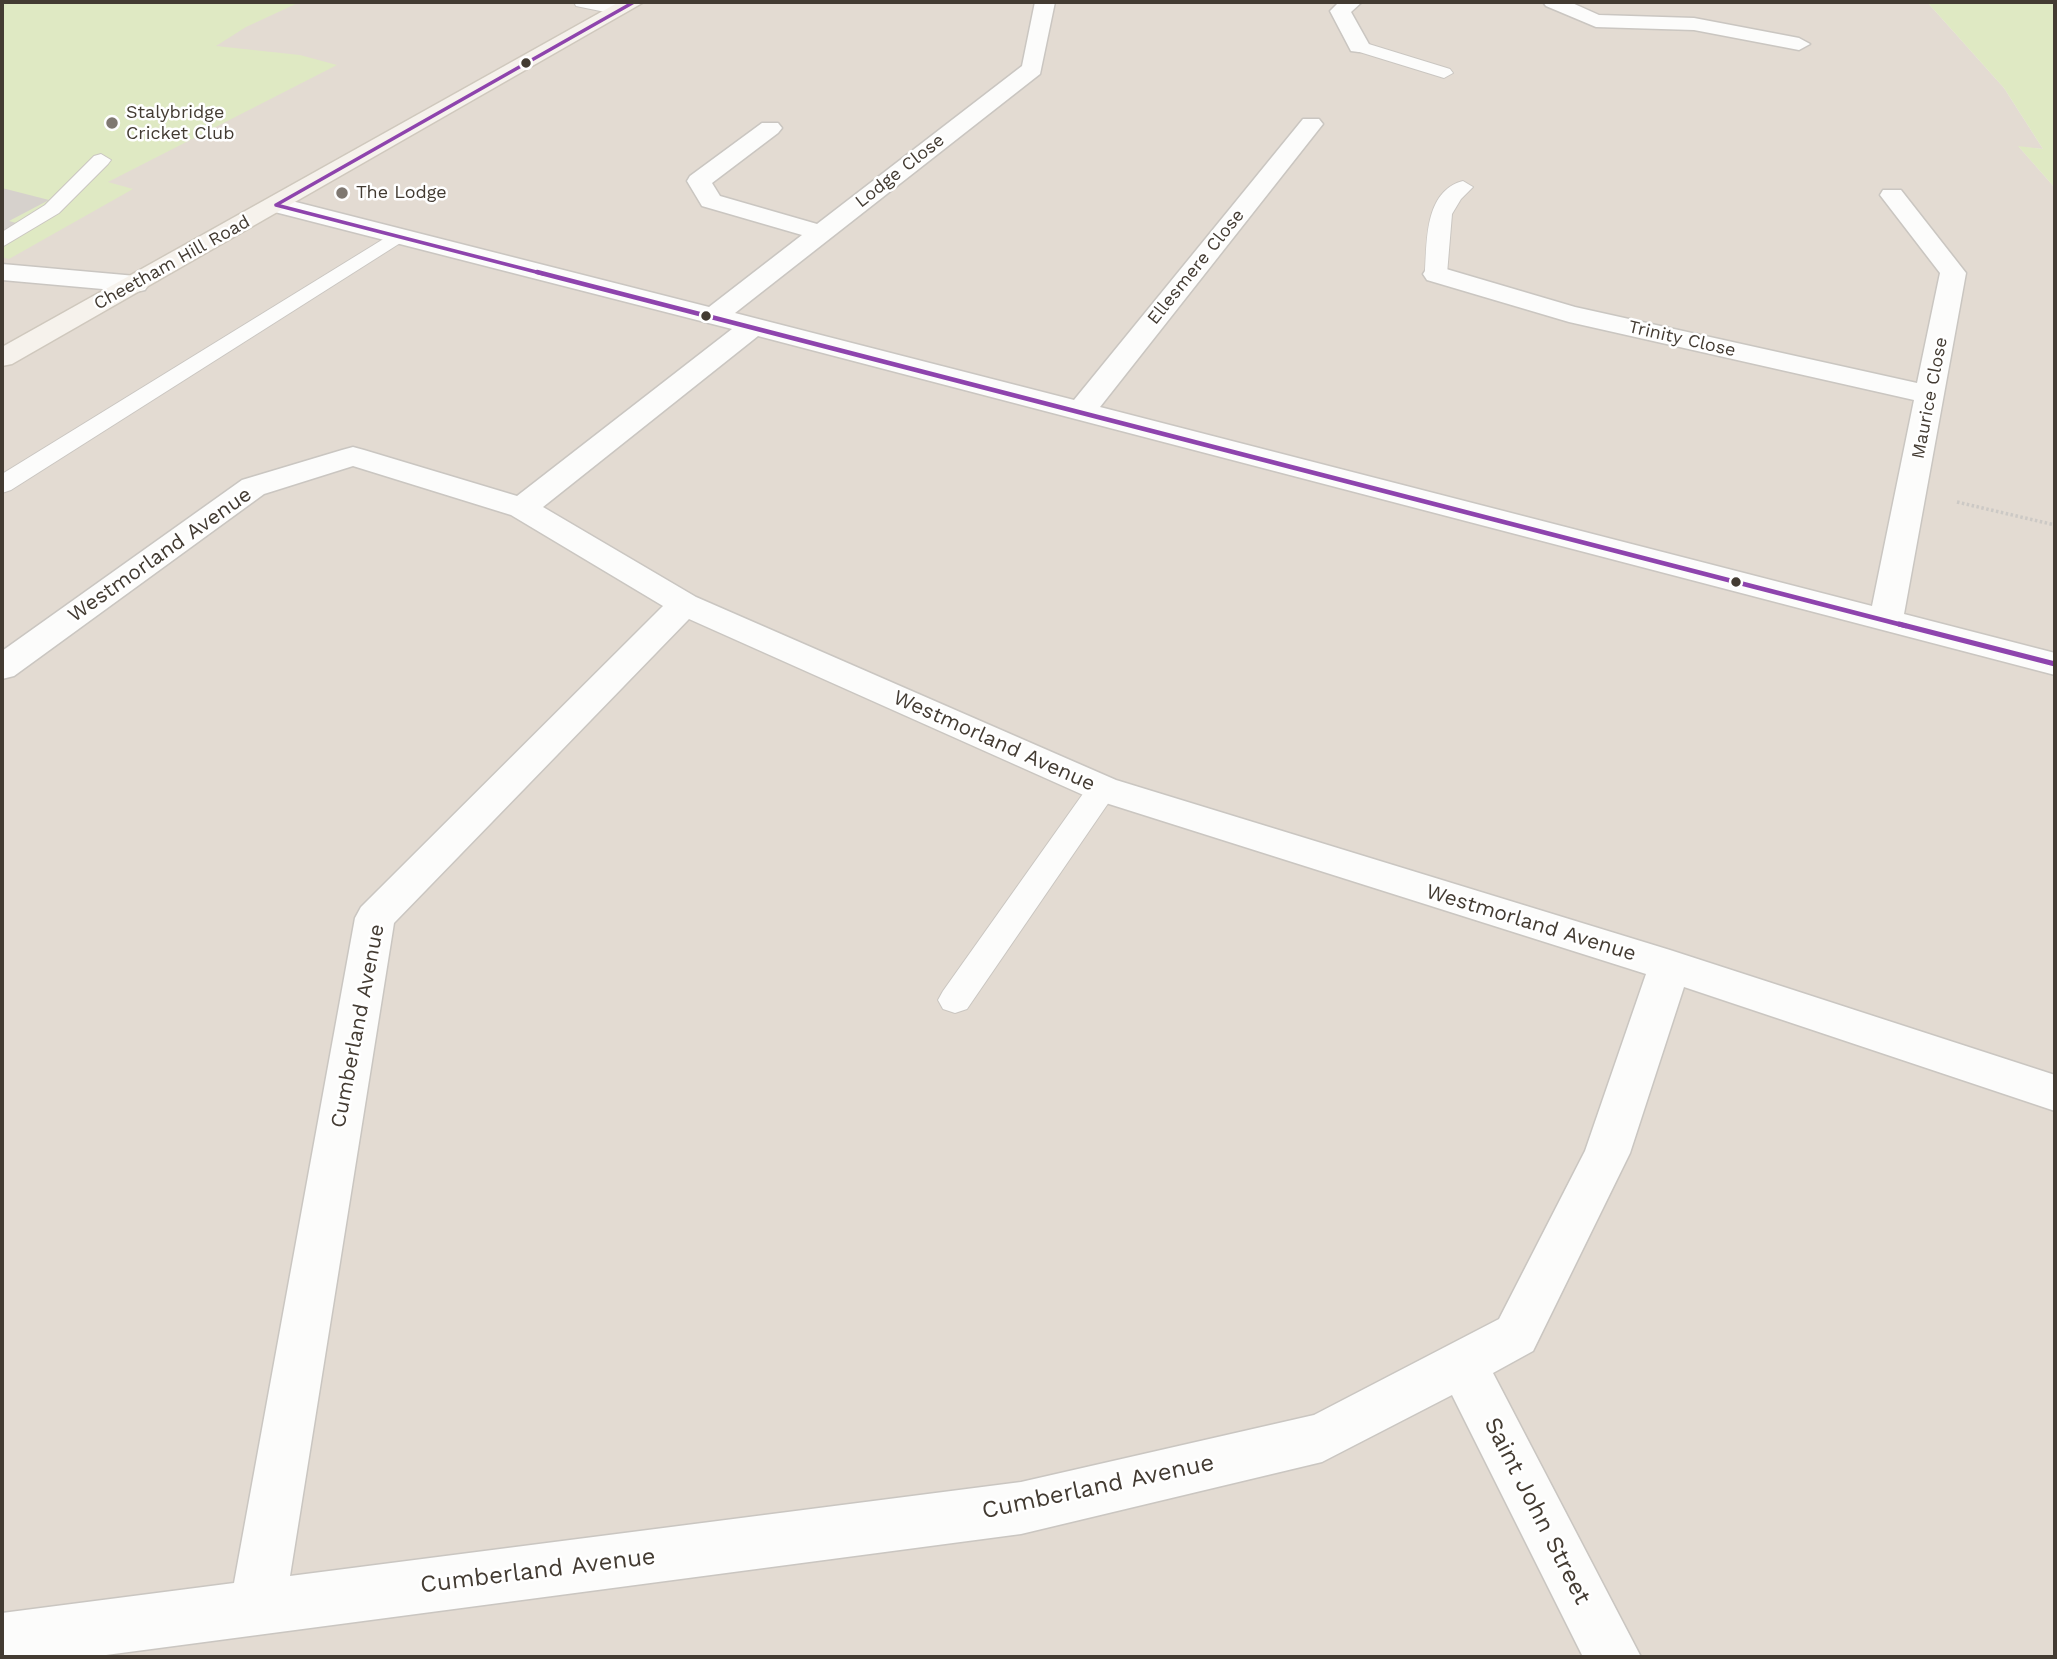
<!DOCTYPE html>
<html>
<head>
<meta charset="utf-8">
<style>
	body { margin:0 }
	#map { position:relative; width:2057px; height:1659px; overflow:hidden; background:#eeeae5; font-family:"Work Sans",sans-serif }
	canvas { display:block }
	.frame { position:absolute; inset:0; border:4px solid #433b32; pointer-events:none }
</style>
</head>
<body>
<div id="map">
<canvas width="2057" height="1659"></canvas>
<div class="frame"></div>
</div>
<script>
const context = document.querySelector('canvas').getContext('2d');
context.lineJoin = 'round';
function fill(path, color) {
  context.fillStyle = color;
  context.fill(path, 'evenodd');
}
function trace(path, color, width, dash) {
  context.strokeStyle = color;
  context.lineWidth = width;
  context.lineCap = dash ? 'butt' : 'round';
  context.setLineDash(dash || []);
  context.stroke(path);
}
function write(font, color, halo, rows, align = 'center') {
  context.font = font + ' "Work Sans",sans-serif';
  context.lineWidth = 5;
  context.setLineDash([]);
  context.textBaseline = 'middle';
  context.strokeStyle = halo;
  context.fillStyle = color;
  for (const [text, x, y, turn = 0] of rows) {
    context.save();
    context.translate(x, y);
    context.rotate((+turn || 0) * Math.PI / 180);
    context.textAlign = isNaN(turn) ? turn : align;
    if (halo) context.strokeText(text, 0, 0);
    context.fillText(text, 0, 0);
    context.restore();
  }
}
const residential = new Path2D(`
	M2,2h1925l77,86 39,61 -24,-2 36,41v1469h-2053z`);
const green = new Path2D(`
	M2,2h298l-54,25 -30,19 84,9 37,10 -229,117 25,7 -124,70 -7,-2z
	M1927,2h128v186l-37,-42 25,3 -39,-61z`);
const building = new Path2D(`
	M2,188l47,12 -40,21 11,3 -18,10z`);
const path = new Path2D(`
	M1957,502l98,23`);
const service = new Path2D(`
	M574,2h31l21,4 3,4 -9,5 -44,-9z
	M1359,41l91,28 3,4 -9,5 -91,-28 -3,-4 3,-4z
	M101,154l10,6 -3,4 -49,49 -57,34v-15l43,-27 49,-49z
	M1463,181l10,6 -12,12 -9,15 -5,60 -3,5h-16l-3,-5c2,-31 -1,-83 38,-93z
	M398,230l11,6 -4,4 -394,250 -9,3v-19z
	M1103,778l11,3 4,8 -151,220 -12,4 -12,-4 -5,-9 5,-9 149,-210z`);
const minor = new Path2D(`
	M1035,2h20l-15,72 -305,239 339,87 229,-281h16l4,5 -4,5 -219,278 772,199 42,-206 -345,-78 -142,-42 -4,-6 4,-6 9,-2 139,41 342,76 23,-110 -60,-78 3,-5h18l65,83 -62,341 151,39v22l-1297,-339 -215,171 153,90 420,183 554,170 385,125v36l-371,-124 -54,166 -97,198 -40,22 148,284h-58l-131,-262 -130,67 -301,72 -930,123h-89v-44l232,-30 121,-665 6,-11 302,-301 -152,-91 -158,-49 -89,28 -250,182 -12,3v-28l240,-171 100,-30 11,-3 11,3 153,46 215,-167 -465,-119 -4,-5 4,-5 9,-3 433,110 93,-72 -100,-29 -15,-25 3,-5 72,-53h16l4,5 -4,5 -66,50 8,13 97,28 205,-158zM689,619l401,179 556,176 -61,177 -86,168 -185,96 -293,67 -731,94 104,-653z
	M1339,2h23l-11,10 19,34 -3,5 -8,1 -8,-1 -21,-40z
	M1543,2h27l29,13 95,3 105,20 11,6 -11,6 -105,-20 -98,-3 -50,-21z
	M2,264l134,12 9,2 4,6 -4,6 -9,2 -134,-12z`);
const secondary = new Path2D(`
	M619,2h25l-632,362 -10,2v-19z`);
const bus1Far2 = new Path2D(`
	M276,205l268,69
	M276,205l358,-203`);
const bus1Far1 = new Path2D(`
	M537,272l1369,354`);
const bus1 = new Path2D(`
	M1899,624l156,40`);
const markers = [
	[526,63,6,"#433b32"],
	[112,123,7,"#7f7871"],
	[342,193,7,"#7f7871"],
	[706,316,6,"#433b32"],
	[1736,582,6,"#433b32"]
];
const farPoinames = [
	["Stalybridge",126,113],
	["Cricket Club",126,134],
	["The Lodge",356,193]
];
const farStreetnames = [
	["Lodge Close",900,171,-38],
	["Cheetham Hill Road",172,263,-29],
	["Ellesmere Close",1196,267,-51],
	["Trinity Close",1682,339,13],
	["Maurice Close",1930,398,-79]
];
const streetNames = [
	["Westmorland Avenue",160,555,-35],
	["Westmorland Avenue",994,741,24],
	["Westmorland Avenue",1531,923,17],
	["Cumberland Avenue",358,1026,-79]
];
const nearStreetnames = [
	["Cumberland Avenue",1098,1487,-12],
	["Saint John Street",1537,1511,63],
	["Cumberland Avenue",538,1571,-7]
];
fill(residential, '#e3dbd2');
fill(green, '#dfe9c3');
fill(building, '#d6d1cc');
trace(service, '#cac6c1', 2);
trace(minor, '#cac6c1', 3);
trace(secondary, '#cfc8bd', 3);
trace(path, '#ccc9c5', 3.5, [2.5, 2.5]);
fill(service, '#fcfcfb');
fill(minor, '#fcfcfb');
fill(secondary, '#f6f2ec');
trace(bus1Far2, '#8e44ad', 3.5);
trace(bus1Far1, '#8e44ad', 4.5);
trace(bus1, '#8e44ad', 5);
for (const [x, y, r, color] of markers) {
  const dot = new Path2D();
  dot.arc(x, y, r, 0, 2 * Math.PI);
  context.fillStyle = color;
  context.fill(dot);
  trace(dot, '#fff', 2.5);
}
write('18px', '#433b32', '#fff', farPoinames, 'left');
write('18px', '#433b32', '#fff', farStreetnames);
write('21px', '#433b32', '#fff', streetNames);
write('24px', '#433b32', '#fff', nearStreetnames);
</script>
</body>
</html>
